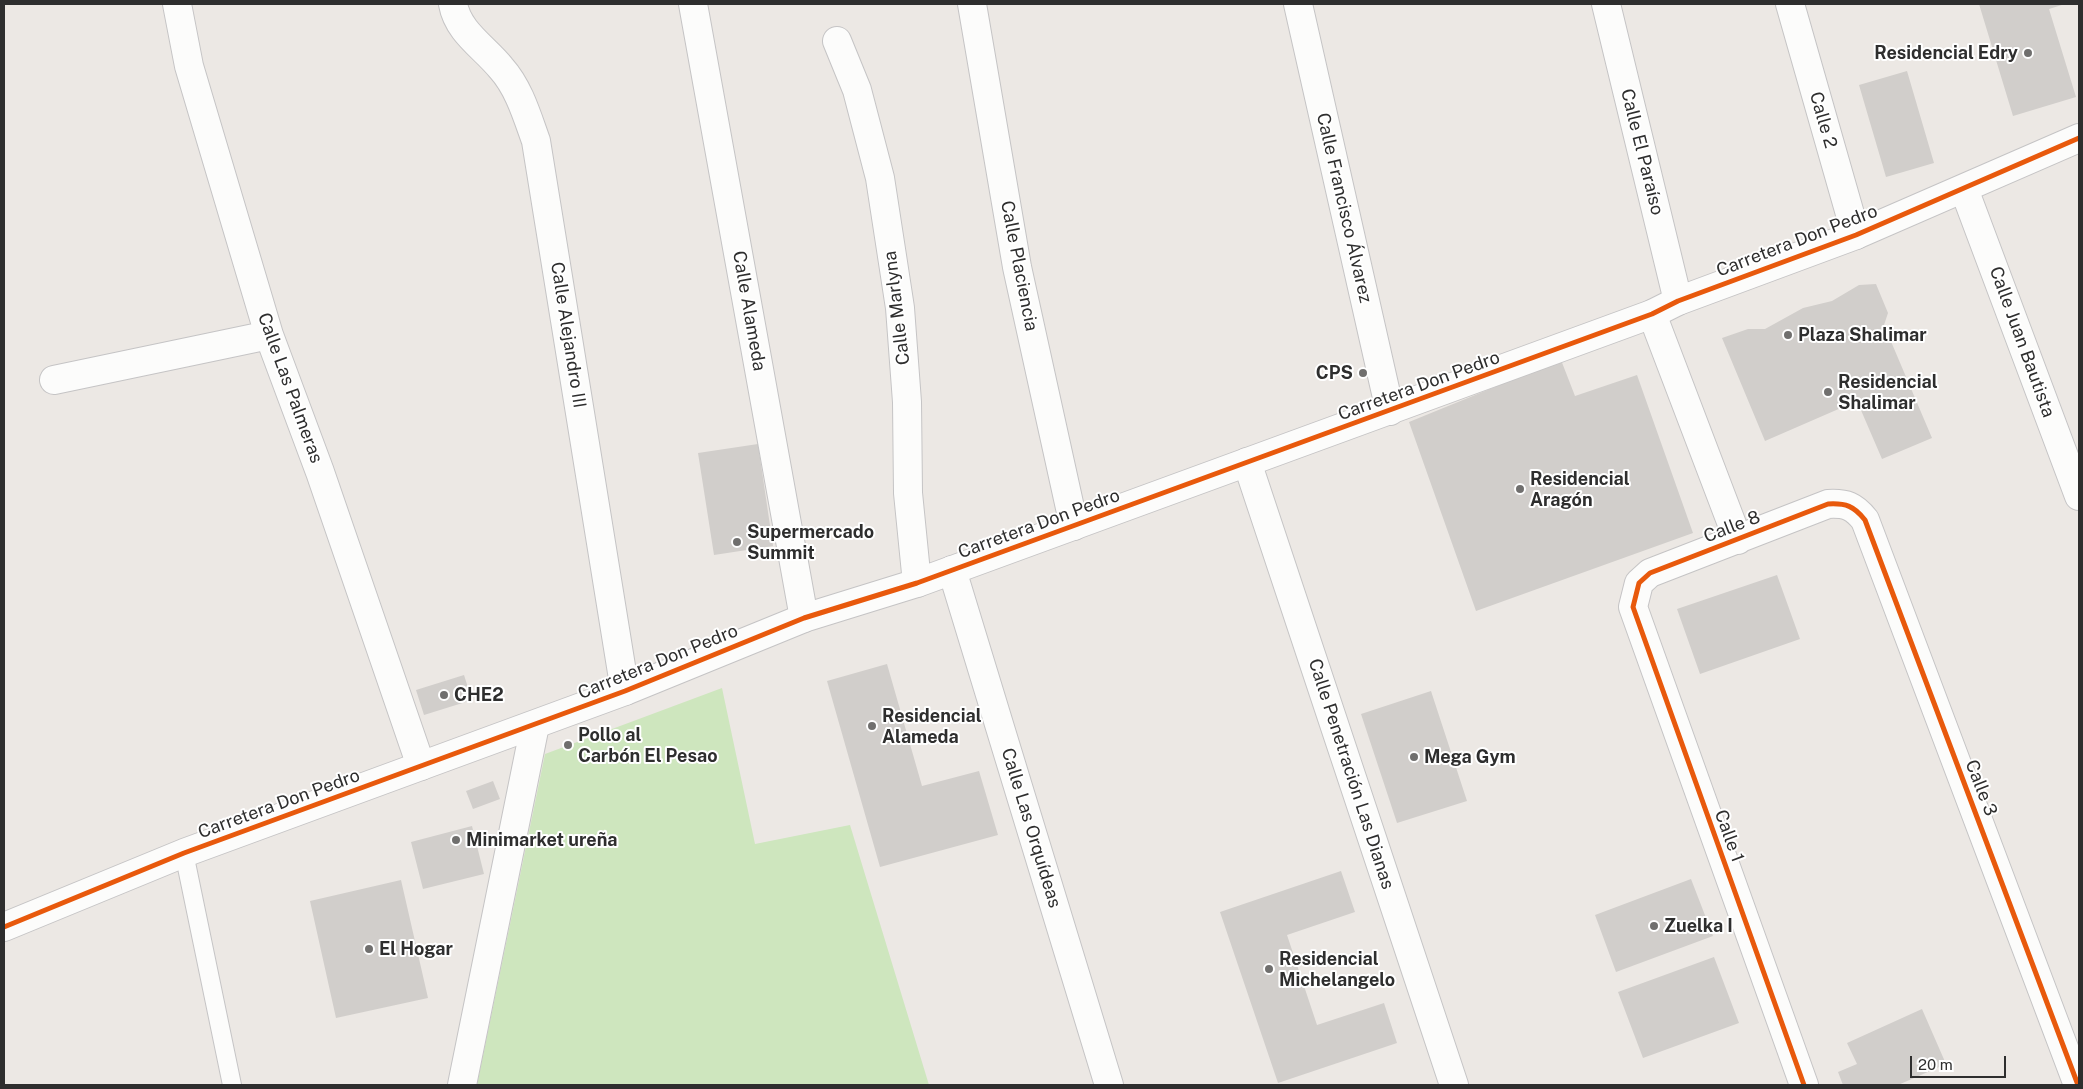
<!DOCTYPE html>
<html>
<head>
<meta charset="utf-8">
<style>
	body { margin:0 }
	#map { position:relative; width:2083px; height:1089px; overflow:hidden; background:#ece8e4; font-family:"Public Sans",sans-serif }
	canvas { display:block }
	.frame { position:absolute; inset:0; border:5px solid #2e2e2e; pointer-events:none }
	.scale { position:absolute; left:1910px; top:1056px; width:96px; height:22px; box-sizing:border-box; border:2px solid #2e2e2e; border-top:0; padding-left:6px; font-size:15px; line-height:18px; white-space:nowrap; color:#2e2e2e; -webkit-text-stroke:4px #fff; paint-order:stroke }
</style>
</head>
<body>
<div id="map">
<canvas width="2083" height="1089"></canvas>
<div class="frame"></div>
<div class="scale">20 m</div>
</div>
<script>
const context = document.querySelector('canvas').getContext('2d');
context.lineJoin = 'round';
function fill(path, color) {
  context.fillStyle = color;
  context.fill(path, 'evenodd');
}
function trace(path, color, width, dash) {
  context.strokeStyle = color;
  context.lineWidth = width;
  context.lineCap = dash ? 'butt' : 'round';
  context.setLineDash(dash || []);
  context.stroke(path);
}
function write(font, color, halo, rows, align = 'center') {
  context.font = font + ' "Public Sans",sans-serif';
  context.lineWidth = 4;
  context.setLineDash([]);
  context.textBaseline = 'middle';
  context.strokeStyle = halo;
  context.fillStyle = color;
  for (const [text, x, y, turn = 0] of rows) {
    context.save();
    context.translate(x, y);
    context.rotate((+turn || 0) * Math.PI / 180);
    context.textAlign = isNaN(turn) ? turn : align;
    if (halo) context.strokeText(text, 0, 0);
    context.fillText(text, 0, 0);
    context.restore();
  }
}
const green = new Path2D(`
	M722,688l33,156 95,-19 79,260h-452l68,-331z`);
const building = new Path2D(`
	M1979,4h86l-16,5 27,88 -63,19z
	M1907,71l27,92 -48,14 -27,-92z
	M1876,284l12,29 -4,12 48,113 -50,21 -25,-58 -92,40 -43,-103 26,-9h17l38,-21 29,-7 27,-16z
	M1561,360l14,36 62,-21 56,158 -217,78 -67,-189z
	M758,444l15,102 -59,9 -16,-102z
	M1777,575l23,64 -100,35 -23,-65z
	M887,664l35,122 57,-15 19,64 -118,32 -53,-186z
	M464,675l8,25 -48,15 -8,-25z
	M1431,691l36,110 -70,22 -36,-109z
	M493,781l7,18 -27,10 -7,-18z
	M472,826l12,48 -61,15 -12,-47z
	M1341,871l14,41 -68,23 30,90 67,-22 13,40 -119,40 -58,-171z
	M1691,879l22,57 -97,36 -21,-57z
	M401,880l27,118 -92,20 -26,-117z
	M1714,957l25,66 -96,35 -25,-66z
	M1922,1009l24,55 -48,21h-55l-5,-13 19,-8 -10,-21z`);
const lane = new Path2D(`
	M184,853l48,232`);
const street = new Path2D(`
	M177,4l12,62 80,269 51,137 101,294
	M453,4c5,28 31,43 48,64 18,20 26,48 35,73l89,550
	M693,4l111,614
	M972,4l45,263 57,259
	M1298,4l92,407
	M1606,4l72,297
	M1790,4l66,231
	M837,41l20,49 23,88 20,130 7,94 1,91 9,90
	M1964,189l115,307
	M1652,314l86,226
	M54,380l215,-45
	M1247,462l207,623
	M952,570l157,515
	M462,1085l73,-360
	M1804,1085l-171,-478 6,-24 11,-10 178,-69c18,-1 26,2 37,16l213,565`);
const secondary = new Path2D(`
	M4,927l180,-74 441,-162 179,-73 113,-35 735,-269 26,-13 178,-66 223,-97`);
const cycleway = new Path2D(`
	M4,927l180,-74 441,-162 179,-73 113,-35 735,-269 26,-13 178,-66 223,-97
	M1804,1085l-171,-478 6,-24 11,-10 178,-69c18,-1 26,2 37,16l213,565`);
const markers = [
	[2028,53,5,"#706f6e"],
	[1788,335,5,"#706f6e"],
	[1363,373,5,"#706f6e"],
	[1828,392,5,"#706f6e"],
	[1520,489,5,"#706f6e"],
	[737,542,5,"#706f6e"],
	[444,695,5,"#706f6e"],
	[872,726,5,"#706f6e"],
	[568,745,5,"#706f6e"],
	[1414,757,5,"#706f6e"],
	[456,840,5,"#706f6e"],
	[1654,926,5,"#706f6e"],
	[369,949,5,"#706f6e"],
	[1269,969,5,"#706f6e"]
];
const poiNames = [
	["Residencial Edry",2018,53,"right"],
	["Plaza Shalimar",1798,335],
	["CPS",1353,373,"right"],
	["Residencial",1838,382],
	["Shalimar",1838,403],
	["Residencial",1530,479],
	["Aragón",1530,500],
	["Supermercado",747,532],
	["Summit",747,553],
	["CHE2",454,695],
	["Residencial",882,716],
	["Alameda",882,737],
	["Pollo al",578,735],
	["Carbón El Pesao",578,756],
	["Mega Gym",1424,757],
	["Minimarket ureña",466,840],
	["Zuelka I",1664,926],
	["El Hogar",379,949],
	["Residencial",1279,959],
	["Michelangelo",1279,980]
];
const streetNames = [
	["Calle 2",1823,120,74],
	["Calle El Paraíso",1642,152,76],
	["Calle Francisco Álvarez",1344,208,77],
	["Carretera Don Pedro",1797,241,-21],
	["Calle Placiencia",1019,266,79],
	["Calle Marlyna",897,308,-97],
	["Calle Alameda",749,311,80],
	["Calle Alejandro III",568,335,81],
	["Calle Juan Bautista",2022,342,70],
	["Carretera Don Pedro",1419,386,-20],
	["Calle Las Palmeras",290,388,70],
	["Carretera Don Pedro",1039,524,-20],
	["Calle 8",1732,527,-21],
	["Carretera Don Pedro",658,662,-22],
	["Calle Penetración Las Dianas",1351,774,72],
	["Calle 3",1981,788,69],
	["Carretera Don Pedro",279,804,-20],
	["Calle Las Orquídeas",1031,828,73],
	["Calle 1",1729,836,70]
];
fill(green, '#cee6be');
fill(building, '#d1cecb');
trace(lane, '#c5c4c5', 20);
trace(street, '#c5c4c5', 30);
trace(secondary, '#c5c4c5', 30);
trace(lane, '#fcfcfb', 18);
trace(street, '#fcfcfb', 28);
trace(secondary, '#fcfcfb', 28);
trace(cycleway, '#e8590c', 5);
for (const [x, y, r, color] of markers) {
  const dot = new Path2D();
  dot.arc(x, y, r, 0, 2 * Math.PI);
  context.fillStyle = color;
  context.fill(dot);
  trace(dot, '#fff', 2);
}
write('bold 18px', '#2e2e2e', '#fff', poiNames, 'left');
write('18px', '#2e2e2e', '#fff', streetNames);
</script>
</body>
</html>
